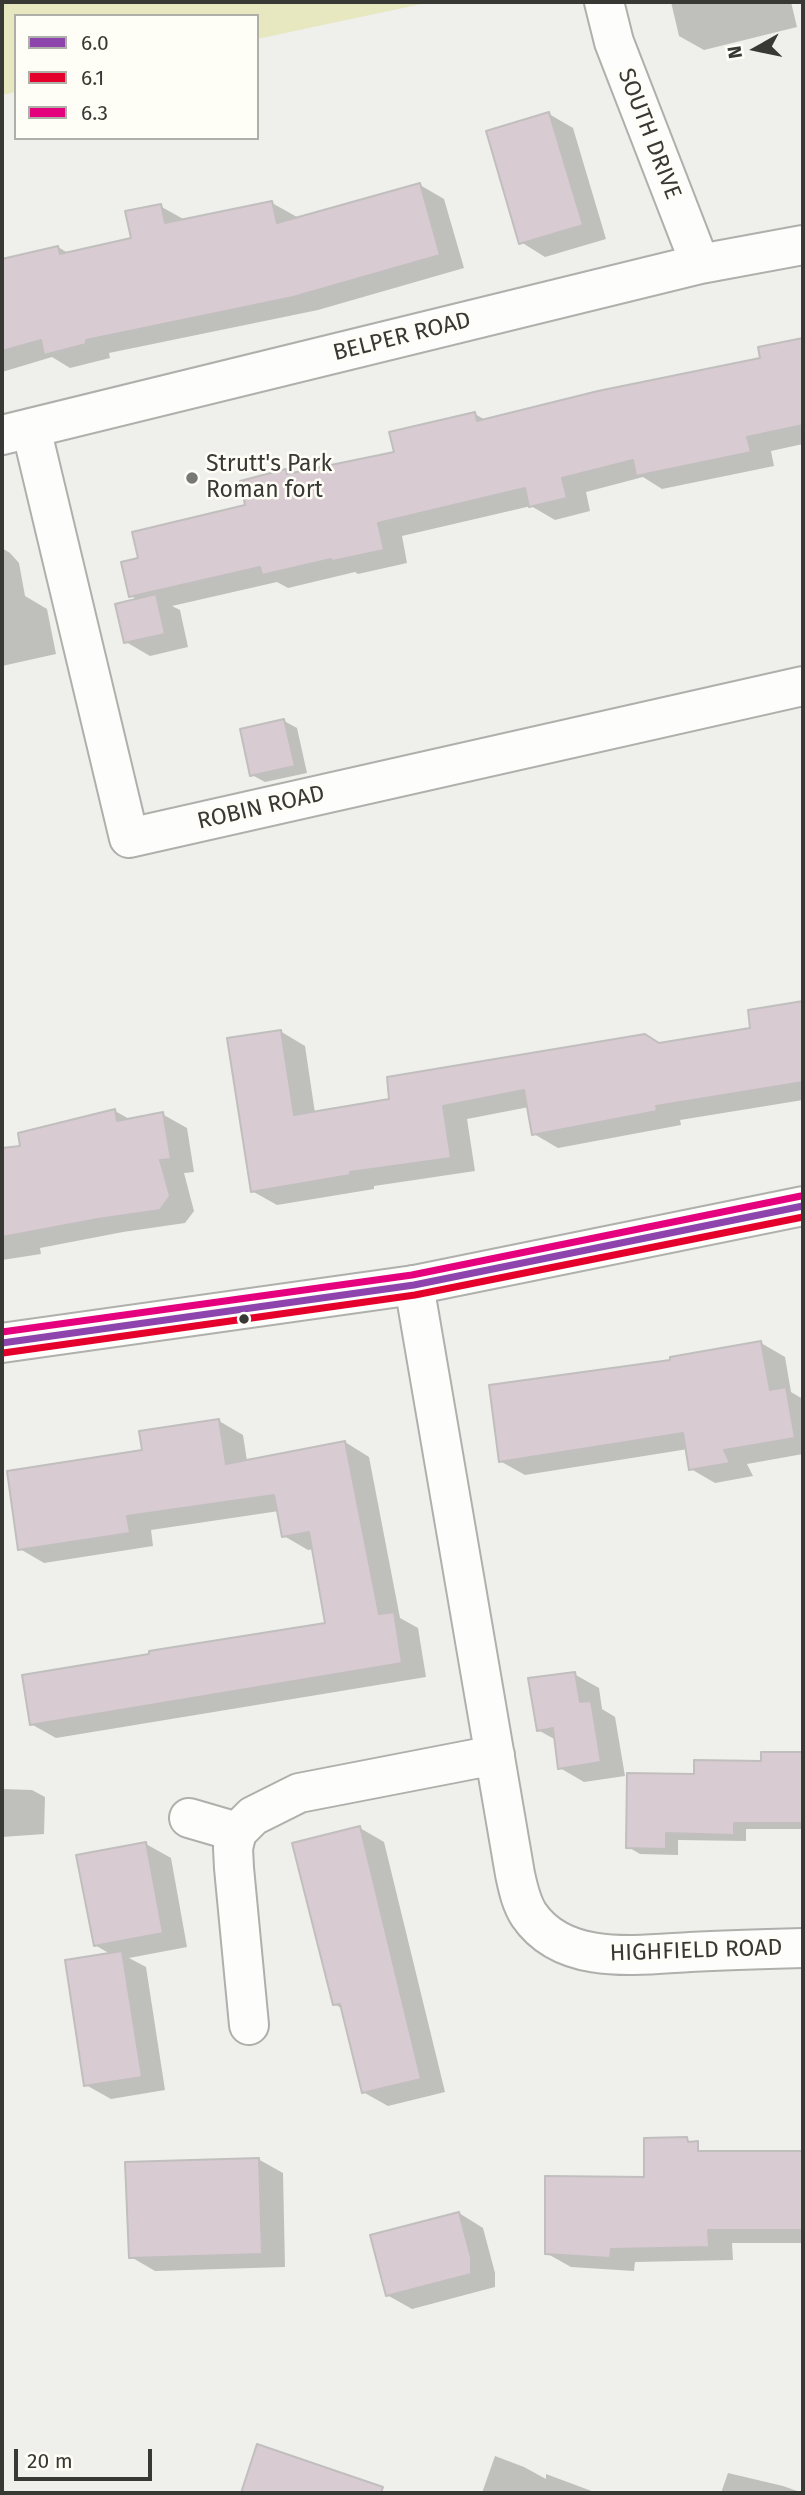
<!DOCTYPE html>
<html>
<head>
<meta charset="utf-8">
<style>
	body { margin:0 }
	#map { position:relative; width:805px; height:2495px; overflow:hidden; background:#efefeb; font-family:"Fira Sans",sans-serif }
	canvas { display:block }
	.frame { position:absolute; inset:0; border:4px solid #383835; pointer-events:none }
	.legend { position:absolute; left:14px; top:14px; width:245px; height:126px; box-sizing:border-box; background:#fffef6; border:2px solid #afafa9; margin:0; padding:9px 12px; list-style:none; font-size:21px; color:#383835 }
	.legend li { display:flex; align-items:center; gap:14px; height:35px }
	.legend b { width:35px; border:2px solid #afafa9 }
	.north { position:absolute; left:721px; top:14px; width:70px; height:70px; -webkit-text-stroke:5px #fffef6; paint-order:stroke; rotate:261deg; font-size:19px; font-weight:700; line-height:28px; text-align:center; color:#383835 }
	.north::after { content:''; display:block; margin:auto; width:24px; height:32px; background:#383835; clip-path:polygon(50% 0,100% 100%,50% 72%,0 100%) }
	.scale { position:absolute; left:14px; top:2449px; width:138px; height:32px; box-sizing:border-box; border:4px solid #383835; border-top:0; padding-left:9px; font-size:21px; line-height:24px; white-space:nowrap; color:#383835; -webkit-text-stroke:5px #fffef6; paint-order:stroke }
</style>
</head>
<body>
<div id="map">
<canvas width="805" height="2495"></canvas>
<div class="frame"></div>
<ul class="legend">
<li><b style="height:9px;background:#8e44ad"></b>6.0</li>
<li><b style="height:9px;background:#e4002b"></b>6.1</li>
<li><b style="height:9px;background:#e5007d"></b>6.3</li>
</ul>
<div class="north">N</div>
<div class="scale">20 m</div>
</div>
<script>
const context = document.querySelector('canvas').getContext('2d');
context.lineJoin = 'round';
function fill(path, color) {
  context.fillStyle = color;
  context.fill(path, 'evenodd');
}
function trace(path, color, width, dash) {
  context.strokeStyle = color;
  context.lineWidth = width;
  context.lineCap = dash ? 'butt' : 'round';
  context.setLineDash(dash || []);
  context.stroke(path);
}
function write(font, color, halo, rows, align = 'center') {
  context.font = font + ' "Fira Sans",sans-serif';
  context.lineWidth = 5;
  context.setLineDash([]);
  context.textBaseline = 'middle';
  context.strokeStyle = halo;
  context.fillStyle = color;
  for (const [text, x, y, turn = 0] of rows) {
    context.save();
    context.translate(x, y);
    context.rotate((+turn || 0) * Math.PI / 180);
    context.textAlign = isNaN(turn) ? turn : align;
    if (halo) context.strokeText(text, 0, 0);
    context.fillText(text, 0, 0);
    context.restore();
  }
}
const green = new Path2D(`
	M2,2h429l-174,37v-23h-241v76l-14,3z`);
const shadow = new Path2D(`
	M671,2h120l6,25 -93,23 -25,-14z
	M549,114l24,14 33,111 -61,18 -24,-15z
	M420,185l24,14 20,69 -146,42 -209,43 1,5 -40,10 -18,-11 -50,15v-111l56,-14 10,6 65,-13 27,-34 25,14 87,-17 25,14v3z
	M803,339v105l-32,7 3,15 -112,23 -19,-12 -57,15 4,19 -35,9 -24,-14 -129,30 5,27 -49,11 -3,-2 -67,16 -11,-6 -105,24 8,4 8,37 -38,9 -24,-14 12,-42 -7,-4 9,-36 108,-54 38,-35 6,4 104,-22 79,-39 12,7 275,-62 -2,-11z
	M2,548l8,5 9,10 6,33 22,13 9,45 -54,12z
	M284,721l13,7 10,45 -42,9 -13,-7z
	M803,1003v97l-123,20 1,5 -123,23 -24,-14 -5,-27 -62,12 8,52 -101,15v3l-97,16 -25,-14 28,-160 25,15 10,67 76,-13 268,-56 93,-14 -3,-18z
	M115,1111l16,9 31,-6 25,14 7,44 -10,1 10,38 -9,12 -62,9 -83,16 1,6 -39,6v-110l20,-3z
	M761,1343l24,14 6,35 12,7v55l-56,10 6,12 -38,7 -24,-14 -3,-20 -163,26 -25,-14 173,-100z
	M219,1421l24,14 4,26 98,-19 24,15 31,161 18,10 8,49 -370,61 -25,-14 297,-100 -14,-75 -6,1 -24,-14 -5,-25 -128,19 2,16 -109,17 -24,-14 124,-97z
	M574,1674l25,14 3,21 13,8 10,59 -41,6 -24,-14 -4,-28 -18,-10z
	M763,1754h40v75h-57v12l-68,-1v15l-38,-1 -12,-7 68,-71 67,-14z
	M2,1789l30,1 13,7 -1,37 -42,3z
	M360,1828l24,14 61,250 -57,14 -25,-14 -20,-83 -9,-5z
	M146,1844l25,14 16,89 -58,11 17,9 19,123 -54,9 -25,-14 26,-130 -17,-10z
	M697,2149l7,4h58l41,3v87h-71l1,17 -98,2 -1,9 -63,-4 -25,-14 100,-75z
	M258,2159l25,14 2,94 -130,4 -24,-14z
	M459,2213l24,15 12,45v14l-83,22 -25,-14z
	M258,2447l105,41 -1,5h-120z
	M495,2456l29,11 22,12v-5l51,19h-115z
	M728,2473l55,13 20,7h-82z`);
const building = new Path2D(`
	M549,112l34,113 -64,19 -33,-113z
	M420,183l20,72 -147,42 -207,43v4l-42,11 -3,-15 -39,11v-92l56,-13 2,8 71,-16 -6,-27 36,-7 4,19 107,-22 5,22z
	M803,338v87l-56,12 4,15 -115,24 -3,-16 -71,18 5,20 -38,9 -4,-19 -147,35 6,27 -52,11 -1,-2 -69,16 -2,-8 -131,30 -8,-35 17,-4 -6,-26 113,-27 -5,-24 46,-12 1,5 107,-22 -5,-20 86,-20 2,9 121,-30 162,-33 -2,-11z
	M156,594l9,40 -41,9 -9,-39z
	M284,719l11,47 -45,10 -10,-47z
	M803,1001v81l-147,24 1,5 -125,24 -8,-45 -81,16 8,52 -101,14v3l-99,17 -24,-154 54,-8 13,85 95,-16 -2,-22 258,-43 14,9 91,-15 -2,-18z
	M115,1109l2,12 46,-9 8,47 -11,1 10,36 -10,14 -62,9 -96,18v-89l18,-2 -2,-13z
	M761,1341l9,49 16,-3 9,51 -71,12 6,13 -41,7 -6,-37 -184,29 -10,-77 181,-25v-3z
	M219,1419l7,45 119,-23 34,173 15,-2 8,51 -372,62 -8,-50 127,-21v-3l176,-28 -16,-91 -27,5 -8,-42 -147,21 3,17 -112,17 -11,-79 135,-21 -3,-19z
	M575,1672l5,30 11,-1 10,61 -43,7 -5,-41 -16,3 -9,-53z
	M761,1752h42v71h-69v12l-68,-2v16l-40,-1 1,-75 67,1v-14l67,1z
	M360,1826l61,253 -59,14 -22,-89 -7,1 -41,-162z
	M146,1842l17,91 -69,13 -18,-91z
	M122,1951l20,126 -58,9 -19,-126z
	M687,2137l1,5 10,-1v10h105v79h-95l1,17 -98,2 -1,9 -65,-4v-78l99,1v-39z
	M259,2158l3,96 -133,4 -4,-96z
	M459,2212l12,46v16l-85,22 -16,-61z
	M257,2444l126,43 -2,6h-140z`);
const street = new Path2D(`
	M604,2l10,40 86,222
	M31,428l98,410 674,-152
	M2,435l698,-171 103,-19
	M414,1285l101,589c3,14 6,29 14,41 35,51 108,40 161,37 38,-2 75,-3 113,-4
	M189,1818l48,14
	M249,2025l-15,-157 -1,-20 4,-16 16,-16 46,-23 196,-38`);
const primary = new Path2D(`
	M2,1343l412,-58 389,-79`);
const bus1 = new Path2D(`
	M2,1343l412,-58 389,-79`);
const bus2 = new Path2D(`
	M3,1353l412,-58 388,-78`);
const bus3 = new Path2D(`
	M2,1332l410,-57 389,-79`);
const markers = [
	[192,478,7,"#787875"],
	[244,1319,6,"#383835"]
];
const streetNames = [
	["SOUTH DRIVE",649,134,69],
	["BELPER ROAD",402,337,-14],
	["ROBIN ROAD",261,808,-13],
	["HIGHFIELD ROAD",696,1951,-2]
];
const poiNames = [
	["Strutt's Park",206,465],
	["Roman fort",206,491]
];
fill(green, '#e7e8c0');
fill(shadow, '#0003');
fill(building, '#d9cbd2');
trace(building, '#c0bfbe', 2);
trace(street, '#afafac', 42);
trace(primary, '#afafac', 42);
trace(street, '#fdfdfc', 38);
trace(primary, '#fdfdfc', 38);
trace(bus1, '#8e44ad', 7);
trace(bus2, '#e4002b', 7);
trace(bus3, '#e5007d', 7);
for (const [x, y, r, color] of markers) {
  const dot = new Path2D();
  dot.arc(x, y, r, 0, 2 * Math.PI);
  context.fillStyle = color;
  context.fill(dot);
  trace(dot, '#fffef6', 2.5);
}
write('23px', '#383835', '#fffef6', streetNames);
write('23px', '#383835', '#fffef6', poiNames, 'left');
</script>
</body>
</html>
